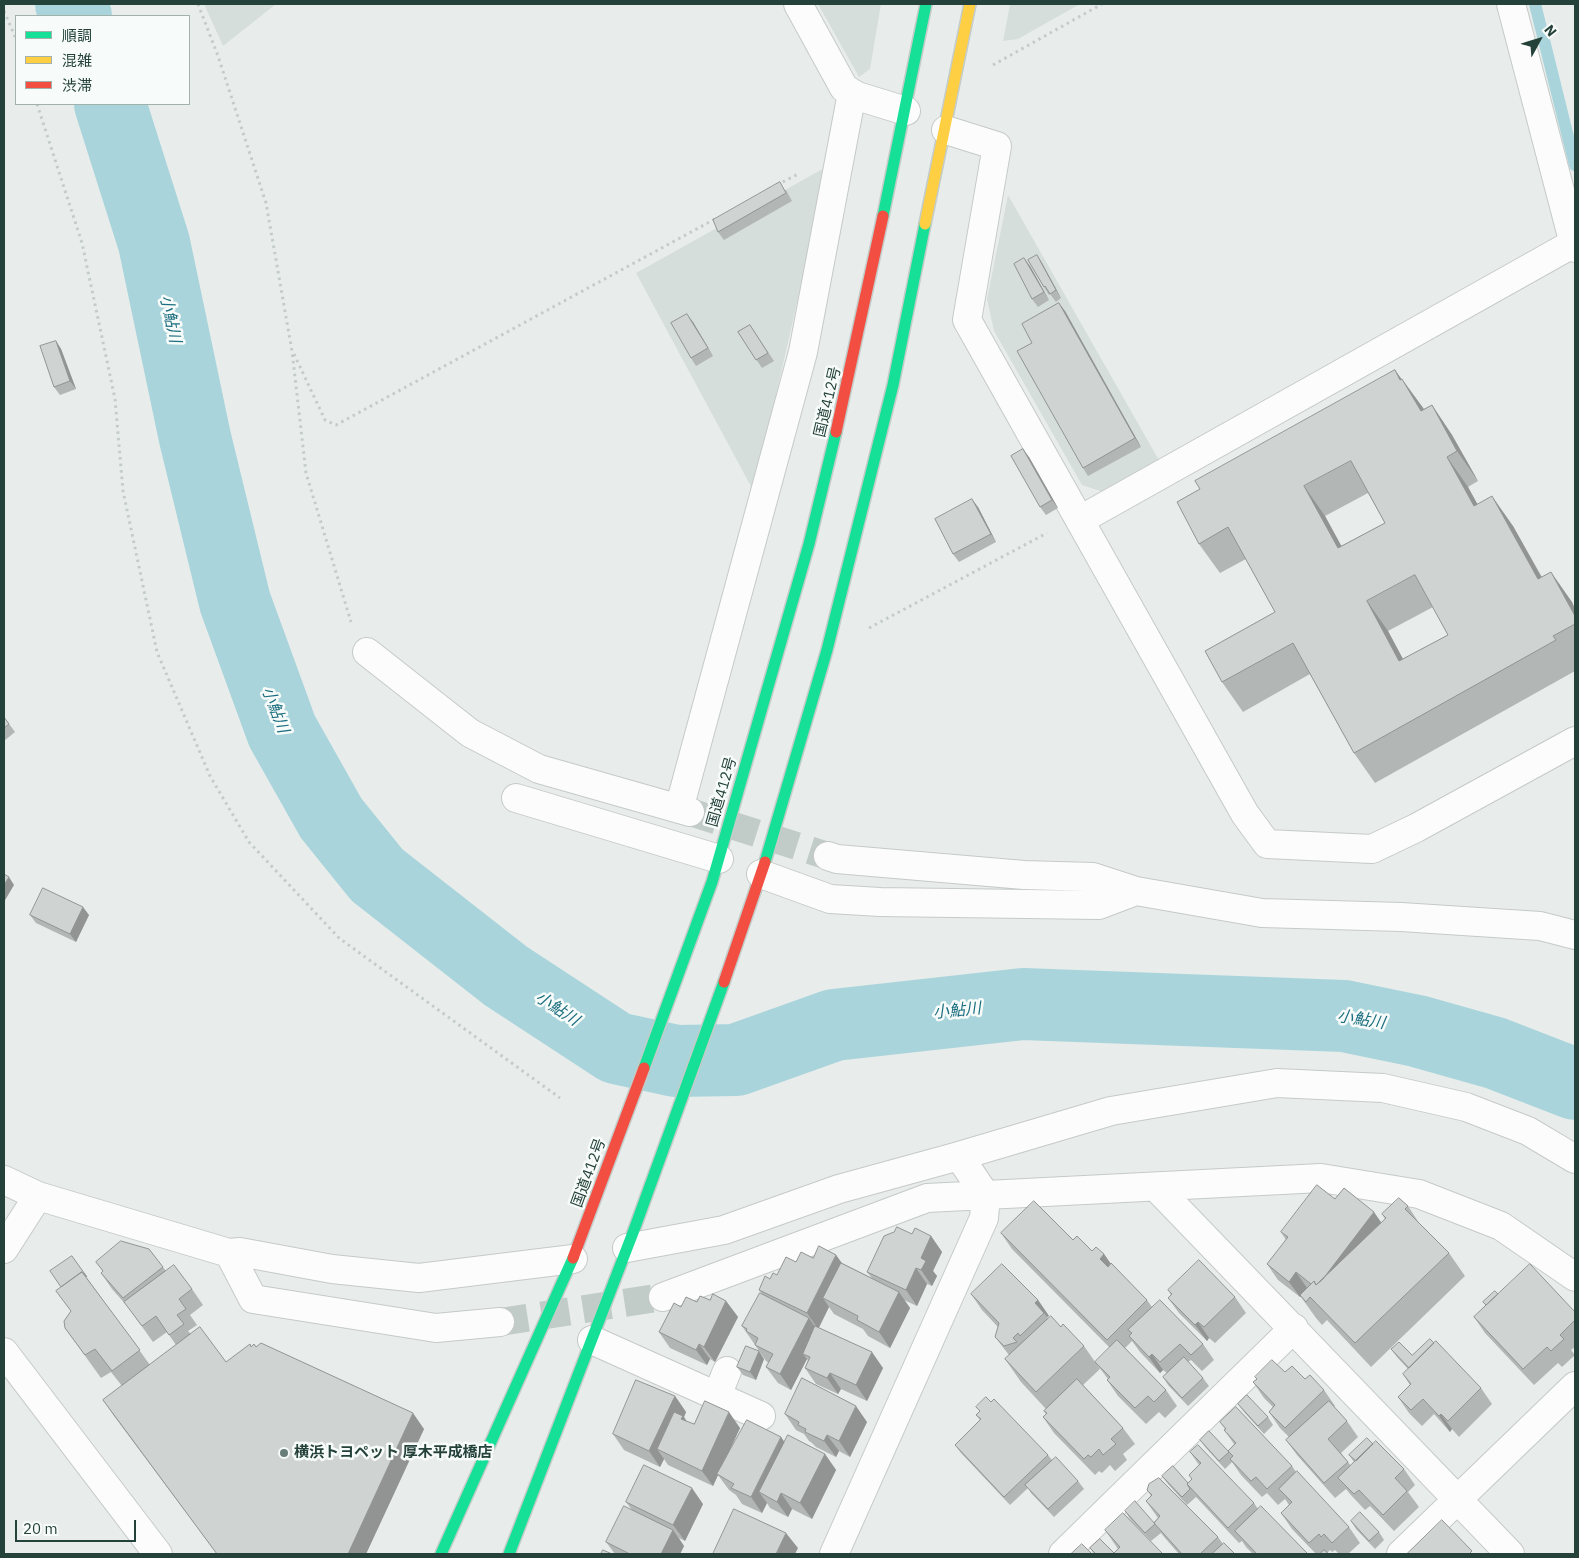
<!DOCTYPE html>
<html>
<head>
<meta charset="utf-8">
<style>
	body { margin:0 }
	#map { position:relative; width:1579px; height:1558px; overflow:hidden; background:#e8edeb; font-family:"IBM Plex Sans","Noto Sans JP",sans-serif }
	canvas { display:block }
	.frame { position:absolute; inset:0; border:5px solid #24423a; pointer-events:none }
	.legend { position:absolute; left:15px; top:15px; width:175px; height:90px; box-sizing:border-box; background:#f7fbf9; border:1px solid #a3b1ad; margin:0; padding:6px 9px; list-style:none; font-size:15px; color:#24423a }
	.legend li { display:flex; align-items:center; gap:10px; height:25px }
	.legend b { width:25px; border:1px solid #a3b1ad }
	.north { position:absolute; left:1514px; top:15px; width:50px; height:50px; -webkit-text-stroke:4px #f7fbf9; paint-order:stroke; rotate:51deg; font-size:14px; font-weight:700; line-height:20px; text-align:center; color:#24423a }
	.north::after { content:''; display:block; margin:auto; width:18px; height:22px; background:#24423a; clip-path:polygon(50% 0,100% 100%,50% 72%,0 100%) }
	.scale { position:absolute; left:15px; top:1520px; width:121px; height:22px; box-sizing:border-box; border:2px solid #24423a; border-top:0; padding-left:6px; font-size:15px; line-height:18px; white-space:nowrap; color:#24423a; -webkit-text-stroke:4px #f7fbf9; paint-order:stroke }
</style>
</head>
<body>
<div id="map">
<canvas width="1579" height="1558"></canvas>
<div class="frame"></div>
<ul class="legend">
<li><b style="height:6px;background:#16e098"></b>順調</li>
<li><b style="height:6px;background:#ffcf43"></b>混雑</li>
<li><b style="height:6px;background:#f24e42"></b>渋滞</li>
</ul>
<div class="north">N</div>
<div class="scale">20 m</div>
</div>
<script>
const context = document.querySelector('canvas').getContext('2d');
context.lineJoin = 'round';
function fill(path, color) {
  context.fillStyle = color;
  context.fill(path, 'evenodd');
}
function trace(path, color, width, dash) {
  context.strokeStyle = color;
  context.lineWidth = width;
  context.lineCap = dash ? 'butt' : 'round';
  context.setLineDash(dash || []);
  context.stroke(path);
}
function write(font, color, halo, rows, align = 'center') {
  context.font = font + ' "IBM Plex Sans","Noto Sans JP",sans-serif';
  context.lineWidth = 5;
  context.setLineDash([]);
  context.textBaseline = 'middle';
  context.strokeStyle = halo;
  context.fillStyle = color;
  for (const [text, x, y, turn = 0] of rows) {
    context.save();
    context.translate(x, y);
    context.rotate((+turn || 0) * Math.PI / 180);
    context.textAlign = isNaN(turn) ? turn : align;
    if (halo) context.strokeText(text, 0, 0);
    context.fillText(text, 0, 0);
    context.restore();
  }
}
const built = new Path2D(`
	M204,4h72l-53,42z
	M818,4h63l-11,65 -11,8z
	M1010,4h70l-62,35 -15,2z
	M828,166l-74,326 -118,-219z
	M1008,195l152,267 -57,30 -21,-7 -88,-154 -7,-32z`);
const stream = new Path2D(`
	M1535,4l40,161`);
const river = new Path2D(`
	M71,4l5,12
	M110,104l44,139 41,195 40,164 47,129 49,87 46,57 129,101 110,72 60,13 60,-1 98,-35 189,-21 321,12 73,15 78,22 80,31`);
const streetTunnel = new Path2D(`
	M690,812l138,44
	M500,1322l163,-25`);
const path = new Path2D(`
	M198,4l20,52 48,147 26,148 14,122 45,149
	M4,11l12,28
	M993,65l109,-61
	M37,104l45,139 33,156 8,92 34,161 53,124 39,66 90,96 221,160
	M777,185l23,-12
	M294,354l31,66 11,5 379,-206
	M869,628l178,-95`);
const street = new Path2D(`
	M798,4l46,84 13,8 49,15
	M1511,4l64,244
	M946,130l51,16 -30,174 278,494 22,30 105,5 44,-21 159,-87
	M1080,520l494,-277
	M367,652l103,81 69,36 151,43
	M516,798l203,61
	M679,809l124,-457 49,-259
	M828,856l9,3 187,16 69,2 43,14
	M761,874l69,25 50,3 219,3 37,-14 126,22 139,4 139,9 35,9
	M959,1156l152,-45 166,-28 106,5 83,19 62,24 47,28
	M4,1180l34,16 191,57 11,-1 92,17 87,9 154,-19
	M1156,1187l354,367
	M627,1248l97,-18 115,-41 120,-33 27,40 -2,22 -150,336
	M4,1249l34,-53
	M229,1253l24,46 183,29 64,-6
	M663,1297l264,-99 394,-20 98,16 82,32 74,51
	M592,1340l169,76
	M4,1352l154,202
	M717,1396l10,-25
	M1063,1554l231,-226
	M1401,1554l174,-168`);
const fast = new Path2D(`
	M883,216l43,-212
	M765,862l62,-212 66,-265 32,-161
	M644,1068l68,-186 97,-338 27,-112
	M441,1554l132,-296
	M509,1554l125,-324 90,-248`);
const slow = new Path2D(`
	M925,224l45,-220`);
const jam = new Path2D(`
	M836,432l47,-216
	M724,982l41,-120
	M573,1258l71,-190`);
const wall = new Path2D(`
	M786,190l6,11 -68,39 -6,-8z
	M1037,255l5,8 19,35 -5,4 -6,-8 -1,1 -5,-8z
	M1030,266l19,34 -11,7 -6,-8z
	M1065,311l76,136 -53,29 -5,-8 -51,-125z
	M693,322l20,34 -17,10 -5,-8z
	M750,325l24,36 -12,7 -24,-36z
	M56,341l5,8 15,40 -16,6 -6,-8z
	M1395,370l29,39 8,-4 20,30 26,46 -10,6 9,17 36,22 29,51 30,25 3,7v56l-1,1 1,2v3l-200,112 -21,-30 -44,-79 -67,38 -21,-30 53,-70 -29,-53 -26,14 -21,-29 1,-55zM1368,493l17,30 -44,23 -16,-30zM1433,607l15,28 -45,24 -15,-28z
	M1029,457l29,51 -12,7 -6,-8z
	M978,507l18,35 -37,20 -6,-8z
	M4,717l11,15 -11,9z
	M30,915h59l-13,27 -40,-19z
	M1335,1199l47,24 3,-4 -3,-5 26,-8 11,17 30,30 16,23 -94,91 -44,-47 -5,5 -6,-7 -15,-21h-1l-22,-17 -11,-16 19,-24 -5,-8z
	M1001,1233l72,7 19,11 12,3 7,10 36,36 5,7 51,37 11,16 -12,11 -11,-11 -3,2 15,16 6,8 -21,20 -20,-21 -5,-8 4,-4 -4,-3 -3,3 -20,-21 -8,-11 -7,7 41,42 11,16 -12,12 -6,-6 -13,12 -28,-28 -11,-16 1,-1 -13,-17 15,-14 -98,-99z
	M912,1234l19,2 11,16 -9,19 4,5 -5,10 -5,-2 -10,22 -13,-6 6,8 -20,40 -22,-12 -5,-7 -29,-15 -5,-7 -10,21 64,40 -16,33 -26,-12 -3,5 -22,-10 -11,-16 3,-7 -1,-2 -16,31 -13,-7 -12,-16 3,-4 -3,-2 -24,-35 20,-32 -3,-4 11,-11 7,-4 19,-13 17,-4 23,-3 6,8 30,15 -5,-6z
	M149,1249l17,22 26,18 11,16 -13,10 7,10 -9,6 3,3 35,28 26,-15h4l168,82 -58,125h-149l-103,-138 -11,-16 19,-14 -11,-14 -10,6 -36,-50 6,-17 16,-33 63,87 26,-20 -9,-13 -14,10 -25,-35 -16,-18 -11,-16 2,-2 -7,-9z
	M1168,1290l67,7 11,16 -31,30 -6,-5 -2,3 -28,-28 -11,-15 3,-3z
	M971,1294l67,6 11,16 -2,1 1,1 13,9 23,19 16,23 -17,16 40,43 12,16 -12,10 4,6 -12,11 -5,-6 -8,8 -3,-2 -4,4 -41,-42 -11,-16 3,-3 -2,-3 2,-2 -25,-27 -16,-23 4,-4 -14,-18 3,-10 -16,-17z
	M1498,1294l77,18v35l-4,3 4,5 -13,12 -4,-4 -24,22 -49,-52 -11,-16z
	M726,1301l12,16 -23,45 -5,-3 -3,6 -37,-17 -11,-16 22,-25 16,-5z
	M1391,1349l21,6 69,33 11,16 -33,33 -7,-8 -2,3 -16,-18 -12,12 -13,-13 -11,-16 12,-12 -7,-11 5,-5 -11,-12z
	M764,1359l-8,21 -13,-5 -6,-8z
	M1285,1372l20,7 19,11 11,16 -1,1 13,14 11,16 -17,16 10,13 3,-4 -5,-7 24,-11 31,25 11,16 -7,7 11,15 -25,24 -24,-25 -5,4 -15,-16 -4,-5 -11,9 -38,-43 -11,-15 3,-3 -9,-9 -11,-16 4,-5 -9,-9 -11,-16 4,-3 -2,-2z
	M675,1396l11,16 -2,5 2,4 8,3 46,4 -15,32 56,-23 3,5 41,12 11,16 -24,49 -20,-10 -4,8 -18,-9 -3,-5 -5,10 -20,-9 -6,-9 -7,-5 -11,-15 -5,11 -45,-21 -4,-6 -4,8 -36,-17 -11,-16z
	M1238,1404l30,13 5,8 -9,9 -20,-22z
	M785,1414l82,8 -17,35 -11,-6 -3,6 -20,-10 -4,-4 -3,-2 -5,-7 -8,-4z
	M976,1415l72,40 4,5 26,21 6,8 -30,28 -23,-24 -3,-5 -18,17 -49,-52 -6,-8 25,-25z
	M1220,1422l72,44 4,6 53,55 11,16 -12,11h-9l-4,-4 -3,2 -2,-2 -3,3 2,1h-13l-24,-25 -11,-16 8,-8 -4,-6 -7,6 -11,-12 -5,4 -21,-22 -9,-13 -7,7 -19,-21 -6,-8 28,11 6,-7 -10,-14 1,-1z
	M1190,1452l64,51 4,6 50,45h-55l-7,-7 -4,-6 -3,2 -43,-46 -9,8 -19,-21 -6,-8 26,7 4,-3 7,-15z
	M1147,1490l71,47 5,7 12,10h-56l-14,-16 -4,-5 -10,8 -21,-22 -5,-8 29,11 4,-4 -12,-17 5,-5z
	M626,1502l77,2 -18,37 -6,-3 5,8 -4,8h-65l-9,-12 26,-32z
	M1351,1521l28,11 5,8 -9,9 -19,-20z
	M1105,1530l58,24h-69l-4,-6 24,5 4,-4z`);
const shadedWall = new Path2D(`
	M1037,255l5,8 19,35 -5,-8z
	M1024,258l6,8 19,34 -5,-8z
	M1059,303l6,8 76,136 -6,-9z
	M687,314l6,8 20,34 -5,-8z
	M56,341l5,8 15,40 -6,-8z
	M1395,370l15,22 -8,-13 21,29 19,33 -42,-61z
	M1432,405l20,30 26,46 -21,-30z
	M1023,449l6,8 29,51 -6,-8z
	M1447,457l21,30 27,49 -21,-30z
	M1304,486l21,30 34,62 -21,-30z
	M1492,496l21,30 46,83 -21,-30z
	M972,499l6,8 18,35 -5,-8z
	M1551,572l21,30 3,7v7z
	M1367,601l21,30 32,60 -21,-30z
	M9,877l5,8 -10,17v-17z
	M83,907l6,8 -13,27 -6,-8z
	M1374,1212l11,16 -69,59z
	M931,1236l11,16 -9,19 4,5 -5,10 -11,-16v-12z
	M1104,1254l11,16 -4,5 -11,-16z
	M836,1255l11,16 -24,27 6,9 -11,22 -11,-16z
	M916,1268l11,16 -10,22 -11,-16z
	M1296,1272l11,16 -7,9 -11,-15z
	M899,1292l11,16 -20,40 -11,-16z
	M1038,1300l11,16 -2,1 -3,-4 -9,-10z
	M726,1301l12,16 -23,45 -11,-15z
	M809,1318l11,16 -17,20 4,5 -16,31 -11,-16z
	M1198,1322l11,16 -2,3 -12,-16z
	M699,1344l11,15 -3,6 -11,-15z
	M759,1351l5,8 -8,21 -6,-8z
	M872,1352l11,16 -16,33 -11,-16z
	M1152,1354l11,16 -3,3 -11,-16z
	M830,1373l11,16 -3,5 -11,-16z
	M675,1396l11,16 -2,5 10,15 -37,17 7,10 -4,8 -11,-16z
	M856,1406l11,16 -17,35 -11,-16z
	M729,1412l11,16 -27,58 -11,-15z
	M413,1413l11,16 -58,125h-18z
	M1441,1414l11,15 -2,3 -11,-16z
	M827,1435l12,16 -3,6 -12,-16z
	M781,1437l11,16 -33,39 8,11 -5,10 -11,-16z
	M825,1454l11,16 -24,49 -12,-16z
	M692,1488l11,16 -18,37 -12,-16z
	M781,1493l11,16 -4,8 -11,-15z
	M673,1530l11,16 -4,8h-19z
	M786,1533l12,15 -3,6h-19z`);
const building = new Path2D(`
	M780,182l6,11 -68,39 -5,-12z
	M1037,255l19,35 -6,4 -5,-8 -1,1 -16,-27z
	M1024,258l20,34 -12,7 -18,-35z
	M1059,303l76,135 -52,30 -66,-117 15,-8 -10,-19z
	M687,314l21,34 -17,10 -20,-35z
	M750,325l18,28 -12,7 -18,-28z
	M56,341l14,40 -16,6 -14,-41z
	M1395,370l5,10 2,-1 19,32 11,-6 25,46 -10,6 27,49 18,-10 46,83 13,-7 24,44v8l-22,12 3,4 -202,113 -61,-110 -71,39 -17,-31 70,-39 -47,-85 -29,17 -22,-42 23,-13 -5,-8zM1351,461l34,62 -47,25 -34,-62zM1415,575l33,60 -49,26 -32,-60z
	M1023,449l29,51 -12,7 -29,-51z
	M972,499l19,35 -38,20 -18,-35z
	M4,717l5,7 -5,4z
	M4,874l5,3 -5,8z
	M43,888l40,19 -13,27 -40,-19z
	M1317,1185l18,14 9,-11 30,24 -51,67 -7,6 -2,-4 -3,3 -15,-12 -7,10 -22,-18 21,-27 -7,-5z
	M1399,1198l9,8 -3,3 44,44 -94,90 -45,-46 -4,5 -6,-7 14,-14 2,4 70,-67 -4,-4z
	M1034,1201l39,39 4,-4 15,15 4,-4 8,7 -4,5 8,8 3,-4 36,37 -40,40 -106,-107z
	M897,1227l15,7 3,-6 16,8 -10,22 5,3 -5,9 -5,-2 -10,22 -39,-18 17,-36 10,-4z
	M121,1241l28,8 14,18 -40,31 -22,-25 2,-2 -7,-9z
	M819,1246l17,9 -29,58 -48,-23 6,-14 5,3 3,-6 4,2 9,-18 10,5 5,-10 12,6z
	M72,1256l15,21 -5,-5 -21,15 -11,-16z
	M1199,1260l36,37 -31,30 -6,-5 -3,3 -27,-27 4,-4 -4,-4z
	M841,1263l58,29 -20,40 -22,-12 1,-4 -35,-18z
	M1002,1264l36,36 -3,3 9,10 -24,23 -2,-3 -5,5 4,4 -13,4 -9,-9 4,-14 -28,-29z
	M1530,1264l45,48v8l-15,15 4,4 -13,12 -4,-4 -24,22 -49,-52z
	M174,1265l18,24 -13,10 7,10 -9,6 7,9 -15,11 -13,-19 -14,10 -18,-24z
	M82,1272l58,78 -28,21 -17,-22 -10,6 -20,-27 -1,-7 7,-10 -15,-20z
	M1495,1291l3,3 -12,11 -3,-3z
	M760,1293l49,25 -29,56 -14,-7 7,-13 -18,-9 3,-7 -12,-7 1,-2 -5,-3z
	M713,1294l13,7 -22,46 -5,-3 -3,6 -37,-18 15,-29 7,4 5,-10 11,5 3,-6 10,4z
	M1160,1300l43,44 -12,11 -11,-11 -20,18 -8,-8 -3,3 -20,-21 3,-3 -4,-3z
	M1051,1316l10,11 2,-3 21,22 -48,46 -31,-33z
	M815,1326l57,26 -16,33 -26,-12 -3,5 -22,-10 5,-11 -7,-3z
	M200,1327l26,35 24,-18 1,3 3,-3 2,3 5,-4 152,70 -65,141h-131l-114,-154z
	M1430,1339l4,4 -25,25 -18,-19 8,-7 13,13z
	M1117,1340l49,50 -12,12 -6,-6 -13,12 -28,-28 3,-3 -15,-15z
	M1436,1341l45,47 -33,33 -7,-7 -2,2 -16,-17 -12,11 -13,-13 13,-13 -8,-10z
	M746,1346l13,5 -9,21 -13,-5z
	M1184,1357l19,21 -21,20 -19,-21z
	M1272,1360l13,12 7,-6 13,13 5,-4 14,15 -39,38 -16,-16 6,-7 -22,-23 4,-3 -2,-2z
	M802,1378l54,28 -17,35 -12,-6 -3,6 -19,-9 1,-3 -8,-4 1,-3 -14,-8z
	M1077,1379l46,49 -12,11 5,5 -13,11 -4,-6 -8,8 -3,-2 -4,4 -41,-42 4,-4 -3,-2z
	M636,1380l39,16 -26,55 -36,-17z
	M1247,1395l21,22 -10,9 -20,-22z
	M986,1397l5,5 3,-3 54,56 -44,42 -49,-52 26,-26 -5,-4 4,-4 -4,-4z
	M705,1401l24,11 -27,59 -45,-22 17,-37 9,4 -2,3 13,5z
	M1329,1401l18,20 -19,18 20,23 -24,21 -38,-43z
	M1236,1407l56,59 -25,23 -11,-12 -5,4 -21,-22 3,-3 -5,-5 8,-8 -12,-13 2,-1 -6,-7z
	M747,1420l34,17 -30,60 -20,-9 3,-4 -17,-10z
	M1209,1431l20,21 -10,9 -19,-21z
	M788,1435l37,19 -25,49 -19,-10 -4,9 -18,-10z
	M1367,1438l6,6 -17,17 -7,-6z
	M1376,1441l28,28 -9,9 12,13 -24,24 -24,-25 -5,4 -16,-16z
	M1198,1445l56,58 -26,25 -41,-44 5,-5 -3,-4 12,-12 -11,-11z
	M1056,1457l22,24 -30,28 -23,-24z
	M644,1465l48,23 -19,37 -47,-23z
	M1173,1466l15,17 -1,1 3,5 -8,8 -20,-21z
	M1297,1471l52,56 -17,16 -8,-9 -3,3 -2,-3 -10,9 -28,-30 11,-11 -13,-13z
	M1159,1478l59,59 -18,17h-18l-28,-31 6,-7 -14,-15 6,-6 -5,-5 2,-6z
	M1135,1501l20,23 -10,9 -20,-22z
	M624,1506l49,24 -12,24h-31l-24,-12z
	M1261,1506l47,48h-51l-22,-23z
	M734,1509l52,24 -10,21h-63z
	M1360,1512l19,20 -10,9 -18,-20z
	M1123,1513l40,41h-50l7,-7 -15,-17z
	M1442,1520l30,31 -3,3h-62z
	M1100,1539l14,14 -1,1h-17l-6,-6z
	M1224,1543l11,11h-23z
	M1082,1544l10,10h-21z
	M603,1550l9,4h-11z
	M1324,1550l5,4h-9z`);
const markers = [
	[284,1453,5,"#697e78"]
];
const streetNames = [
	["国道412号",828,402,-77],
	["国道412号",722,792,-74],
	["国道412号",589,1173,-70]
];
const poiNames = [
	["横浜トヨペット 厚木平成橋店",294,1453]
];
const waterNames = [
	["小鮎川",170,319,78],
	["小鮎川",275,710,69],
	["小鮎川",557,1009,33],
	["小鮎川",957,1011,-6],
	["小鮎川",1361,1020,9]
];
fill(built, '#d6dedb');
trace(stream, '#a9d4db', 12);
trace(river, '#a9d4db', 72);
trace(streetTunnel, '#c1cbc8', 28, [28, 14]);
trace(street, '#c5cac8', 30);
trace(fast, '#c3ccc9', 14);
trace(slow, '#c3ccc9', 14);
trace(jam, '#c3ccc9', 14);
trace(path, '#c3ccca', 3, [2.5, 4]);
trace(street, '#fcfcfc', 28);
trace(fast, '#16e098', 11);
trace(slow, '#ffcf43', 11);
trace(jam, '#f24e42', 11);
fill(wall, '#b2b6b5');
fill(shadedWall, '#919493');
fill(building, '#cfd4d2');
trace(building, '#919493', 1);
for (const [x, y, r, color] of markers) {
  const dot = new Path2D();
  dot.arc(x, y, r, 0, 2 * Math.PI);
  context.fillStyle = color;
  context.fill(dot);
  trace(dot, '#f7fbf9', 2);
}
write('15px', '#24423a', '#f7fbf9', streetNames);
write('bold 15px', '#24423a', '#f7fbf9', poiNames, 'left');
write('italic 16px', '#1c6f80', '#f7fbf9', waterNames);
</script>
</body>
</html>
